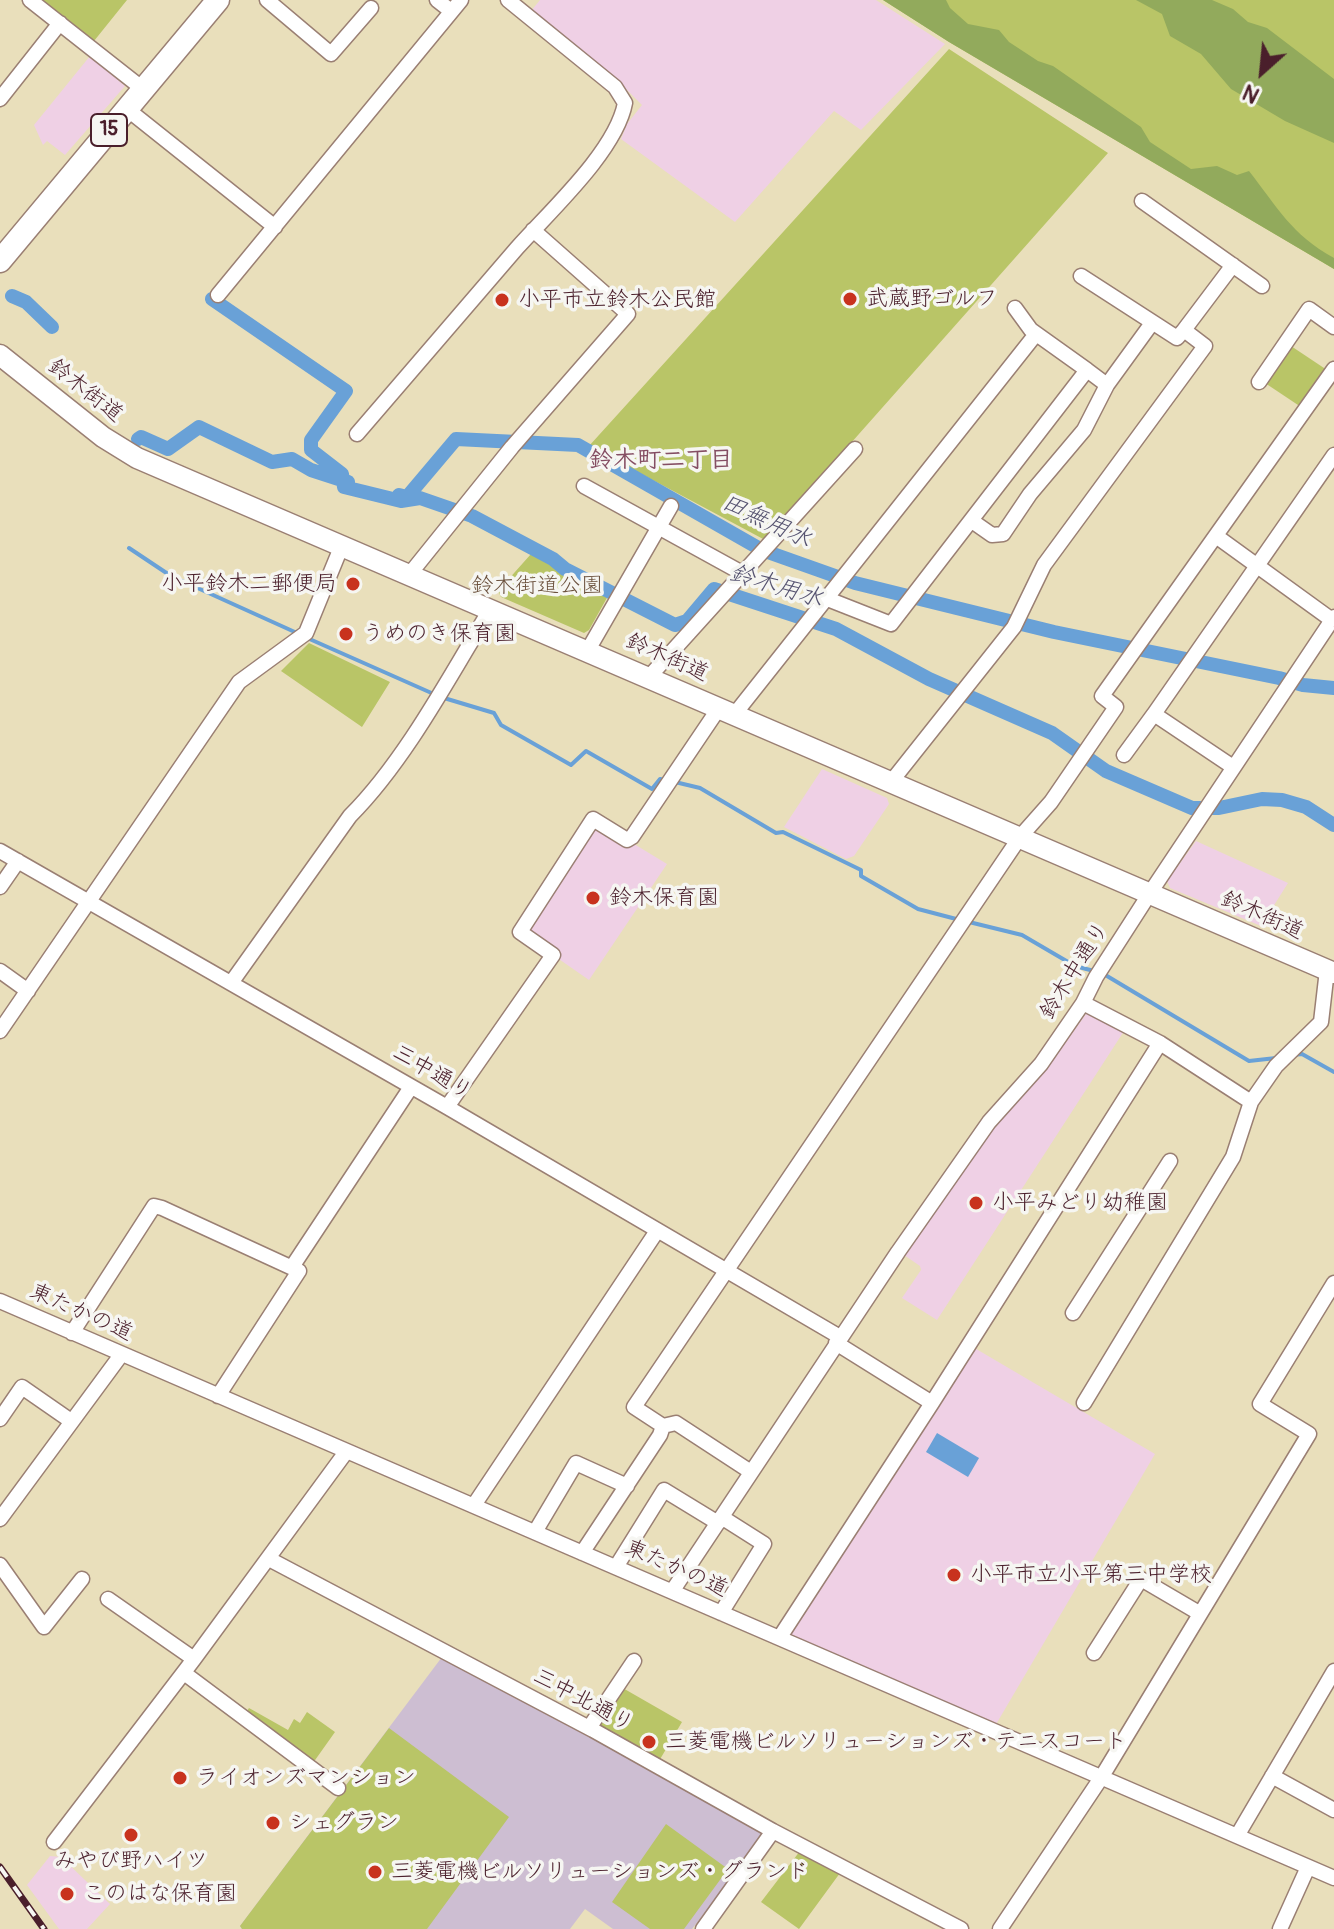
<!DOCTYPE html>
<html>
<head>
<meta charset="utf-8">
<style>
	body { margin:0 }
	#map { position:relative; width:1334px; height:1929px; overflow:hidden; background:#e9dfbb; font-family:Pangolin,sans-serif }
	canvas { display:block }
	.north { position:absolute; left:1222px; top:32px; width:80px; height:80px; -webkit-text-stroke:6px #f6f6f2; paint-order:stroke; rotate:207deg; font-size:22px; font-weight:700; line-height:32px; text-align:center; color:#4a1f2b }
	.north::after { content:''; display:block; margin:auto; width:28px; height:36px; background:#4a1f2b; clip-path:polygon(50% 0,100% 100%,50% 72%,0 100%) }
</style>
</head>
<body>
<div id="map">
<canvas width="1334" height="1929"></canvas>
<div class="north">N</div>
</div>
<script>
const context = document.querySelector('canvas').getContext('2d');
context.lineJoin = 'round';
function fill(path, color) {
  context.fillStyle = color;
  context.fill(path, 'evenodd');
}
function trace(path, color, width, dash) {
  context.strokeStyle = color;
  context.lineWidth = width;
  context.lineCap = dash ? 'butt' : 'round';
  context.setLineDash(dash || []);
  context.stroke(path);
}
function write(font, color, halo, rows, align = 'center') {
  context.font = font + ' Pangolin,"Klee One",sans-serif';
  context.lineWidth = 7;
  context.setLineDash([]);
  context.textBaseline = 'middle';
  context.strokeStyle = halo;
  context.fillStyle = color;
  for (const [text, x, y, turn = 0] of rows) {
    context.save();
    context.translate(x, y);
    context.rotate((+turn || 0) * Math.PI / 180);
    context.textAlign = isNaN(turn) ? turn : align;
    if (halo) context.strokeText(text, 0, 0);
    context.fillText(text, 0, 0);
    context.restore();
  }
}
const built = new Path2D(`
	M540,0h336l69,44 -84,86 -27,-19 -99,111 -114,-83 6,-15 15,-19 -25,-25 -86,-69z
	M90,56l35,30 -60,69 -18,-14 -4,4 -9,-20z
	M822,769l65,29 2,6 -35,52 -8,3 -62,-32z
	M593,819l74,45 -78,116 -69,-48z
	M1196,841l92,42 -27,43 -91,-38 -3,-7z
	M1088,1011l38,17 -189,292 -35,-22 19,-28 -1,-4 -16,-11 -4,1 96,-131 50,-55z
	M966,1343l189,111 -160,272 -205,-90 -1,-4z
	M50,1856l11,1 49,47 -23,25h-28l-32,-44z`);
const industrial = new Path2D(`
	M442,1657l329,171 -79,101h-79l-28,-20 -15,20h-328l-2,-3z`);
const green = new Path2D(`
	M42,0h85l-33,41z
	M883,0h451v269l-385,-227z
	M949,49l159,104 -343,387 -176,-94z
	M1291,346l36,24 -26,37 -36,-24z
	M531,554l77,42 -19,34 -5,3 -83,-36 -3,-6z
	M309,643l81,39 -28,45 -81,-56z
	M621,1687l61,35 -23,39 -63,-37z
	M249,1708l39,22 6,-11 6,4 7,-11 28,20 -22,31 -68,-49z
	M389,1728l120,89 -82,112h-185l-2,-3z
	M666,1824l62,45 -44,60h-34l-38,-27z
	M800,1851l40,22 -41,56 -38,-27z`);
const forest = new Path2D(`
	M883,0h63l4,8 18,16 31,6 10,12 29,19 15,5 88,61 9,15 41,27 26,-3 20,9 12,-4c29,37 42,63 85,87v11l-385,-227z
	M1136,0h76l21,9 15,13 19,6 67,51v64l-49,-22 -54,-32 -30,-35 -31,-18 -8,-22z`);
const water = new Path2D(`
	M937,1433l42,25 -11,19 -42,-25z`);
const stream = new Path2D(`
	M129,548l42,28 126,57
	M305,637l131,58
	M444,698l50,15 7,12 70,40 15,-14 66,38 8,-10 6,1
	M675,782l25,6 76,45 7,-1 78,38v6l57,33 42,11
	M969,922l53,13 53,31 19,5
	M1102,973l147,88 27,-3
	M1293,1055l9,-1 32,18`);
const canal = new Path2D(`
	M12,296l14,6 26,25
	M212,299l134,92 -35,49v10l31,24 2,13 57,14 19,-3 52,18 81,43 12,10 110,56 12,-4 27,-32 122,40 93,50 123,54 54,38 86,37h27l43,-9 20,1 24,7 28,18
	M138,439l3,-2 27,12 31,-22 73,35 20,-3 19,11 37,12
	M399,495l8,2 49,-58 122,6 184,105 93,33 199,49 225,46 24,7 31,3`);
const minor = new Path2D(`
	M30,0l113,89
	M267,0l64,54 40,-46
	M437,0l14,11
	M0,99l60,-76
	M127,109l148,118
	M1142,201l120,85
	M218,295l243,-295
	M1184,330l49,-65
	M1087,370l20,15 45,-62
	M1259,382l50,-73 25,18
	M357,434c53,-62 106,-124 160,-186 33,-37 99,-97 108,-145l-10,-16 -107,-87
	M584,486l158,87
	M972,521l20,14 11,-1 27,-40 54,-64 23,-45
	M1216,536l116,84
	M409,575l103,-128 116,-133 -95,-84
	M825,598l66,26 196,-254 -56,-40 -16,-22
	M588,650l83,-144
	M649,677l206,-228
	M1154,714l180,-259
	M734,715l302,-381
	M1124,755l30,-41 79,53
	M891,782l123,-155 30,-62 161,-219 -21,-16 -7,8 -96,-62
	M0,851l447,256 393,230
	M0,887l18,-26
	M0,971l28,20
	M231,983l119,-167c55,-55 100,-140 140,-206
	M1083,1003l77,40 91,59
	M0,1031l239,-349 67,-49 36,-88
	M447,1107l106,-152 -33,-23 73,-113 34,21 5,-3 87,-129
	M292,1267l119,-180
	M0,1301c444,193 889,385 1334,577
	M1073,1313l97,-152
	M72,1333l82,-127 8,2 137,63 -81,125
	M836,1343l96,60
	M1084,1403l149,-246 18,-55 25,-36 45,-44 6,-52
	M0,1419l22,-32 49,34
	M663,1426l13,-3 75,49
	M474,1505l183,-274
	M0,1519l121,-164
	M535,1532l41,-69 51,23
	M582,1553l78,-118 3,-9 -29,-19 386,-570 31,-35 65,-95 -14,-11 232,-327
	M269,1559l324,171 180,101 188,98
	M0,1565l44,62 38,-48
	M616,1567l48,-77 54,33
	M673,1590l225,-338 91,-130 52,-58 42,-61 13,-26 54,-84 184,-276
	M108,1599l86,60
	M721,1613l43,-69 -41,-26
	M780,1637l152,-234 228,-360
	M1094,1653l47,-74 58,34
	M184,1673l154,115
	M589,1728l45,-67
	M1272,1776l62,34
	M1237,1836l97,-165
	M54,1842l140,-183 152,-207
	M703,1929l70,-98
	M1000,1929l101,-151 208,-344 -49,-30 74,-121
	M1280,1929l28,-62`);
const secondary = new Path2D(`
	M0,355l103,82 34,21 1197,515`);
const primary = new Path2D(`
	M0,261l218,-261`);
const rail = new Path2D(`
	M0,1867l44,62`);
const markers = [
	[850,299,8,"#c8321e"],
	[502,300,8,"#c8321e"],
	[353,584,8,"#c8321e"],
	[346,634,8,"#c8321e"],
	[593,898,8,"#c8321e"],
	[976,1203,8,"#c8321e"],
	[954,1575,8,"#c8321e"],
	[649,1742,8,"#c8321e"],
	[180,1778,8,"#c8321e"],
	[273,1823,8,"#c8321e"],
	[131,1835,8,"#c8321e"],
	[375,1872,8,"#c8321e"],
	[67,1894,8,"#c8321e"]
];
const shields = [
	[109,130,36]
];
const shieldNames = [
	["15",109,130]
];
const poiNames = [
	["武蔵野ゴルフ",866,299],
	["小平市立鈴木公民館",518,300],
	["小平鈴木二郵便局",337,584,"right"],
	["うめのき保育園",362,634],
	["鈴木保育園",609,898],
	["小平みどり幼稚園",992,1203],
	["小平市立小平第三中学校",970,1575],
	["三菱電機ビルソリューションズ・テニスコート",665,1742],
	["ライオンズマンション",196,1778],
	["シェグラン",289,1823],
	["みやび野ハイツ",131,1861,"center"],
	["三菱電機ビルソリューションズ・グランド",391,1872],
	["このはな保育園",83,1894]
];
const streetNames = [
	["鈴木街道",85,391,38],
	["鈴木街道",667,658,24],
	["鈴木街道",1262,916,24],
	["鈴木中通り",1075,971,-58],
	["三中通り",432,1073,30],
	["東たかの道",81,1313,24],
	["東たかの道",676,1569,24],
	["三中北通り",583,1701,28]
];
const parkNames = [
	["鈴木街道公園",537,586]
];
const neighbourhoodNames = [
	["鈴木町二丁目",661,461]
];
const waterNames = [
	["田無用水",766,522,25],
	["鈴木用水",776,587,17]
];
fill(built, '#efd0e5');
fill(industrial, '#cdbed2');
fill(green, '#b9c567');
fill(forest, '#92aa5c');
fill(water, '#69a1d7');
trace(stream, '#69a1d7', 4);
trace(canal, '#69a1d7', 14);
trace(minor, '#9a7f73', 17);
trace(secondary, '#9a7f73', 23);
trace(primary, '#9a7f73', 25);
trace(minor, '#fff', 14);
trace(secondary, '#fff', 20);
trace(primary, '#fff', 22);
trace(rail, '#4a1f2b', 7);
trace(rail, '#f6f6f2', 4, [12]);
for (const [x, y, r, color] of markers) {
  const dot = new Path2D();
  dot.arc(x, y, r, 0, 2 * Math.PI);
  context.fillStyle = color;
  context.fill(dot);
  trace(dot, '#f6f6f2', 3);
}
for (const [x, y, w] of shields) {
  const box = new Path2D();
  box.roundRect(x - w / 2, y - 16, w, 32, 6);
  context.fillStyle = '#f6f6f2';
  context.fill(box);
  trace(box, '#4a1f2b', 2);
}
write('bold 20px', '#4a1f2b', null, shieldNames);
write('22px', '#4a1f2b', '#f6f6f2', poiNames, 'left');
write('22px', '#4a1f2b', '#f6f6f2', streetNames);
write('22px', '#6b513d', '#f6f6f2', parkNames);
write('bold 24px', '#854e63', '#f6f6f2', neighbourhoodNames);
write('italic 24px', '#565370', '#f6f6f2', waterNames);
</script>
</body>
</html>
